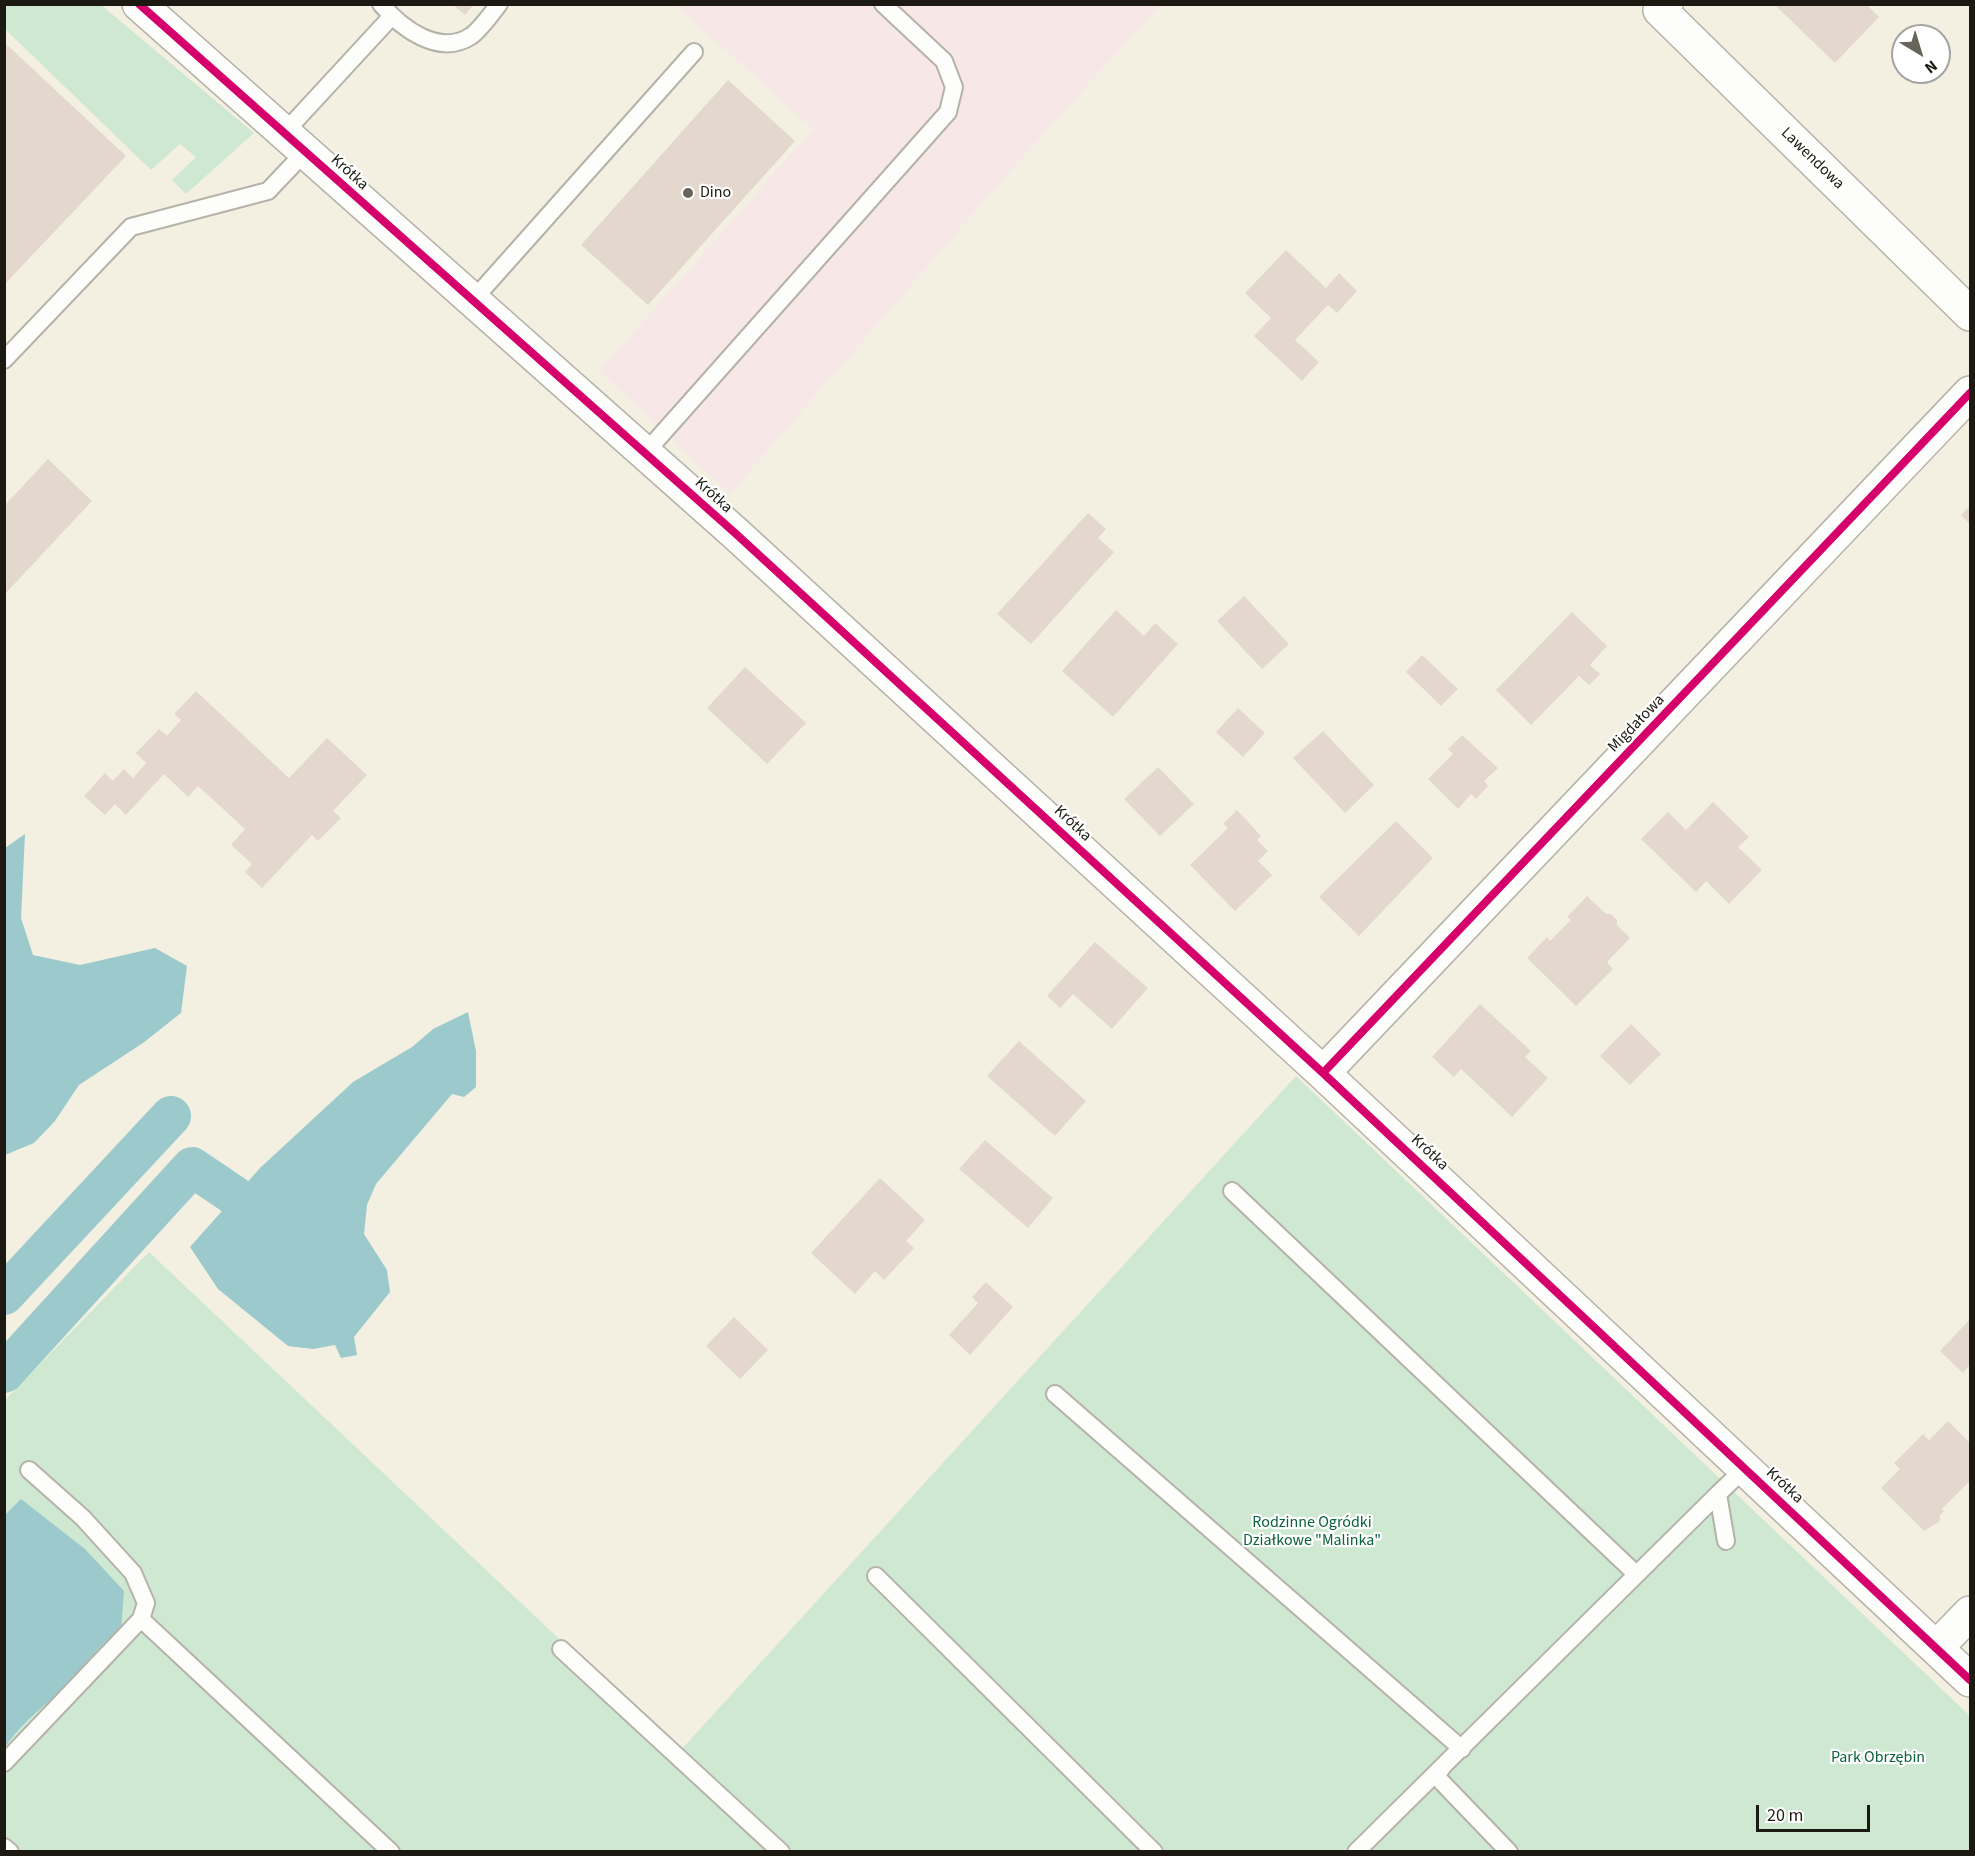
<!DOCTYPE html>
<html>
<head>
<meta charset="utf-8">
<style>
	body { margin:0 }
	#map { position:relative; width:1975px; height:1856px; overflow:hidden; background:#f3f0e2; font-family:"Source Sans 3",sans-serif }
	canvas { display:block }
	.frame { position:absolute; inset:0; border:6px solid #1b1911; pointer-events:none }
	.north { position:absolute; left:1891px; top:24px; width:60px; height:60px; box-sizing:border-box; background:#fff; border:2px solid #a4a3a0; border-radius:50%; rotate:142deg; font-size:16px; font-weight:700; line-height:24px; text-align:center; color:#1b1911 }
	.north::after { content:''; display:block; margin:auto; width:21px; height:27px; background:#67645a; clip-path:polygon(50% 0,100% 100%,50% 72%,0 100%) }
	.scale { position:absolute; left:1756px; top:1805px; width:114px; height:27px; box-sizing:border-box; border:3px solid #1b1911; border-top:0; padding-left:8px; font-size:18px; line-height:21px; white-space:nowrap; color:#1b1911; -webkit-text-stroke:4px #fff; paint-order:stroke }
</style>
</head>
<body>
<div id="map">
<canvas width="1975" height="1856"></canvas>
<div class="frame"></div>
<div class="north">N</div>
<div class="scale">20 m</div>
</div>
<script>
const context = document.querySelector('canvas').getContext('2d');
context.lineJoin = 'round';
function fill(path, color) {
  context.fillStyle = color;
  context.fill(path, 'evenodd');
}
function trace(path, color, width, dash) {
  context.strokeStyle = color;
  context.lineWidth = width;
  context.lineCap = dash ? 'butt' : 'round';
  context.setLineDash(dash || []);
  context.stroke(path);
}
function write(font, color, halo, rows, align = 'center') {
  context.font = font + ' "Source Sans 3",sans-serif';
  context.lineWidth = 4.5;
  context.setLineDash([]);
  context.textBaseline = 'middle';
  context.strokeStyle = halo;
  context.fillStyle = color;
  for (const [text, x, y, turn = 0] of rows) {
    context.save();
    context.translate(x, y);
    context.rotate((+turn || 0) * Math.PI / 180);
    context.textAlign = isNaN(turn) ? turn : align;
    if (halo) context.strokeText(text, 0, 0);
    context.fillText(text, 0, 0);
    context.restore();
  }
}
const industrial = new Path2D(`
	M675,5h485l-154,171 -276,318 -131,-123 214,-242z`);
const green = new Path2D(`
	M4,5h97l153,128 -68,61 -14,-14 24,-23 -16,-13 -29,26 -146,-141z
	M1296,1076l674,640v135l-1965,1v-452l144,-148 530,500z`);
const water = new Path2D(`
	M25,834l-4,84 12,37 47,10 75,-17 32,18 -6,47 -38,30 -64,42 -24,36 -21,22 -29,12v-307z
	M468,1012l8,39v36l-12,10 -12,-3 -76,90 -9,21 -3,29 23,36 3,22 -36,45 3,18 -16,3 -6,-13 -22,4 -25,-3 -70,-57 -28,-42 70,-79 93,-86 59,-35 21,-18z
	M21,1499l64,50 39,42 -3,39c-22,13 -33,34 -51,52 -22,22 -48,39 -65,65v-232z`);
const canal = new Path2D(`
	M4,1295l167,-179
	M4,1373l188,-206 43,29`);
const building = new Path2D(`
	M452,4h22l-9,11z
	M1779,4h91l-2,2 11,11 -44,46 -58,-56z
	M4,42l122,114 -122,129z
	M728,80l67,61 -147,164 -67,-60z
	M1286,250l40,38 13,-15 18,18 -20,22 -9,-8 -33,35 24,22 -17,19 -48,-45 17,-18 -26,-25z
	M48,459l44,42 -88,94v-89z
	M1970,506v18l-9,-9z
	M1088,513l18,16 -8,9 16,14 -83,92 -34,-30z
	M1244,596l45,48 -27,25 -45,-48z
	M1116,610l28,26 11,-13 23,21 -65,73 -51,-46z
	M1572,612l35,34 -17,19 10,9 -11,11 -10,-9 -48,49 -35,-35z
	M1422,655l36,34 -17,17 -35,-34z
	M745,667l61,56 -39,41 -60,-56z
	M196,691l93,87 38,-40 40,37 -34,36 8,7 -23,23 -6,-6 -50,53 -17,-16 7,-8 -21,-19 14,-16 -47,-43 -10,11 -24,-23 -38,41 -11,-11 -10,11 -21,-19 21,-23 8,8 11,-12 9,9 13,-15 -10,-10 23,-24 8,7 14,-16 -7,-6z
	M1238,708l27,25 -22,24 -27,-25z
	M1323,731l51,54 -29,28 -52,-55z
	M1462,735l36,33 -14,13 4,5 -12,13 -5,-5 -13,15 -30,-30 25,-25 -5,-5z
	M1158,767l36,37 -34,32 -36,-37z
	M1713,802l36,35 -11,10 24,23 -33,34 -23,-23 -10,11 -55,-53 27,-27 18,18z
	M1237,810l24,26 -4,4 11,11 -10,10 14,14 -37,36 -45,-46 38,-37 -5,-4z
	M1396,821l37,37 -74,78 -40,-39z
	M1587,896l19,18h5l6,6v5l13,13 -23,24 6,7 -37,37 -49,-48 20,-21 3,4 21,-21 -4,-3z
	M1095,942l53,46 -36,41 -39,-35 -13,14 -13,-12z
	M1480,1004l51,47 -6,6 23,21 -36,39 -51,-48 -7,8 -22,-20z
	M1631,1024l30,30 -31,31 -30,-29z
	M1019,1041l67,60 -31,35 -68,-60z
	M985,1140l68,58 -25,30 -69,-59z
	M880,1178l45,42 -19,21 8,7 -30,32 -9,-9 -20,23 -44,-41z
	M986,1282l27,25 -43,48 -21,-20 29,-32 -6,-6z
	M734,1317l34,33 -28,29 -34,-33z
	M1970,1319v46l-7,8 -23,-22z
	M1948,1421l22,22v41l-1,-2 -27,27 2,2 -4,4v6l-16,10 -43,-43 19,-19 -6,-6 29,-29 6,6z`);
const service = new Path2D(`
	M381,4c20,24 58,53 90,32 10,-7 20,-22 28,-32
	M284,133l108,-117
	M473,300l221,-248
	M4,360l127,-133 137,-36 37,-39
	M645,453l303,-341 6,-25 -10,-26 -61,-57
	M1232,1191l404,383
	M1055,1394l407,355
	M29,1470l54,48 50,55 13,30 -5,16
	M1726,1541l-8,-47 27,-26
	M876,1576l278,276
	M561,1649l220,203
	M4,1763l137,-144 250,233
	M1442,1768l-7,7 74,77
	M4,1847l6,5
	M1356,1852l362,-358`);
const minor = new Path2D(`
	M139,4l596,529 588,540 647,607
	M1666,4l-6,6 310,304
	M1323,1073l647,-680
	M1936,1648l34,-35`);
const cycleway = new Path2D(`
	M139,4l596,529 588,540 647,607
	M1323,1073l647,-680`);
const markers = [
	[688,193,6,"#67645a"]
];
const streetNames = [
	["Lawendowa",1812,159,44],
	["Krótka",349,173,42],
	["Krótka",713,496,42],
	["Migdałowa",1637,724,-46],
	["Krótka",1072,824,43],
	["Krótka",1429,1153,43],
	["Krótka",1784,1486,43]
];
const poiNames = [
	["Dino",700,193]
];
const parkNames = [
	["Rodzinne Ogródki",1312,1523],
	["Działkowe \"Malinka\"",1312,1541],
	["Park Obrzębin",1878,1758]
];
fill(industrial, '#f7e8e7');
fill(green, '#cfe8d2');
fill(water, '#9ccacc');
trace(canal, '#9ccacc', 40);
fill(building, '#e4d8ce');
trace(service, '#b5b2a8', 20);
trace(minor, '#b5b2a8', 36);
trace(service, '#fdfdfb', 16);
trace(minor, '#fdfdfb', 33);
trace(cycleway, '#d6006c', 8);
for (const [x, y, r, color] of markers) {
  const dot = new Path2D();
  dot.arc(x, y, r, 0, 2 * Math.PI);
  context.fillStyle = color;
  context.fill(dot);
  trace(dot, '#fff', 2);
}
write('16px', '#1b1911', '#fff', streetNames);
write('16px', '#1b1911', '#fff', poiNames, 'left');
write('16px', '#0b623d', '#fff', parkNames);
</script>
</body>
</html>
